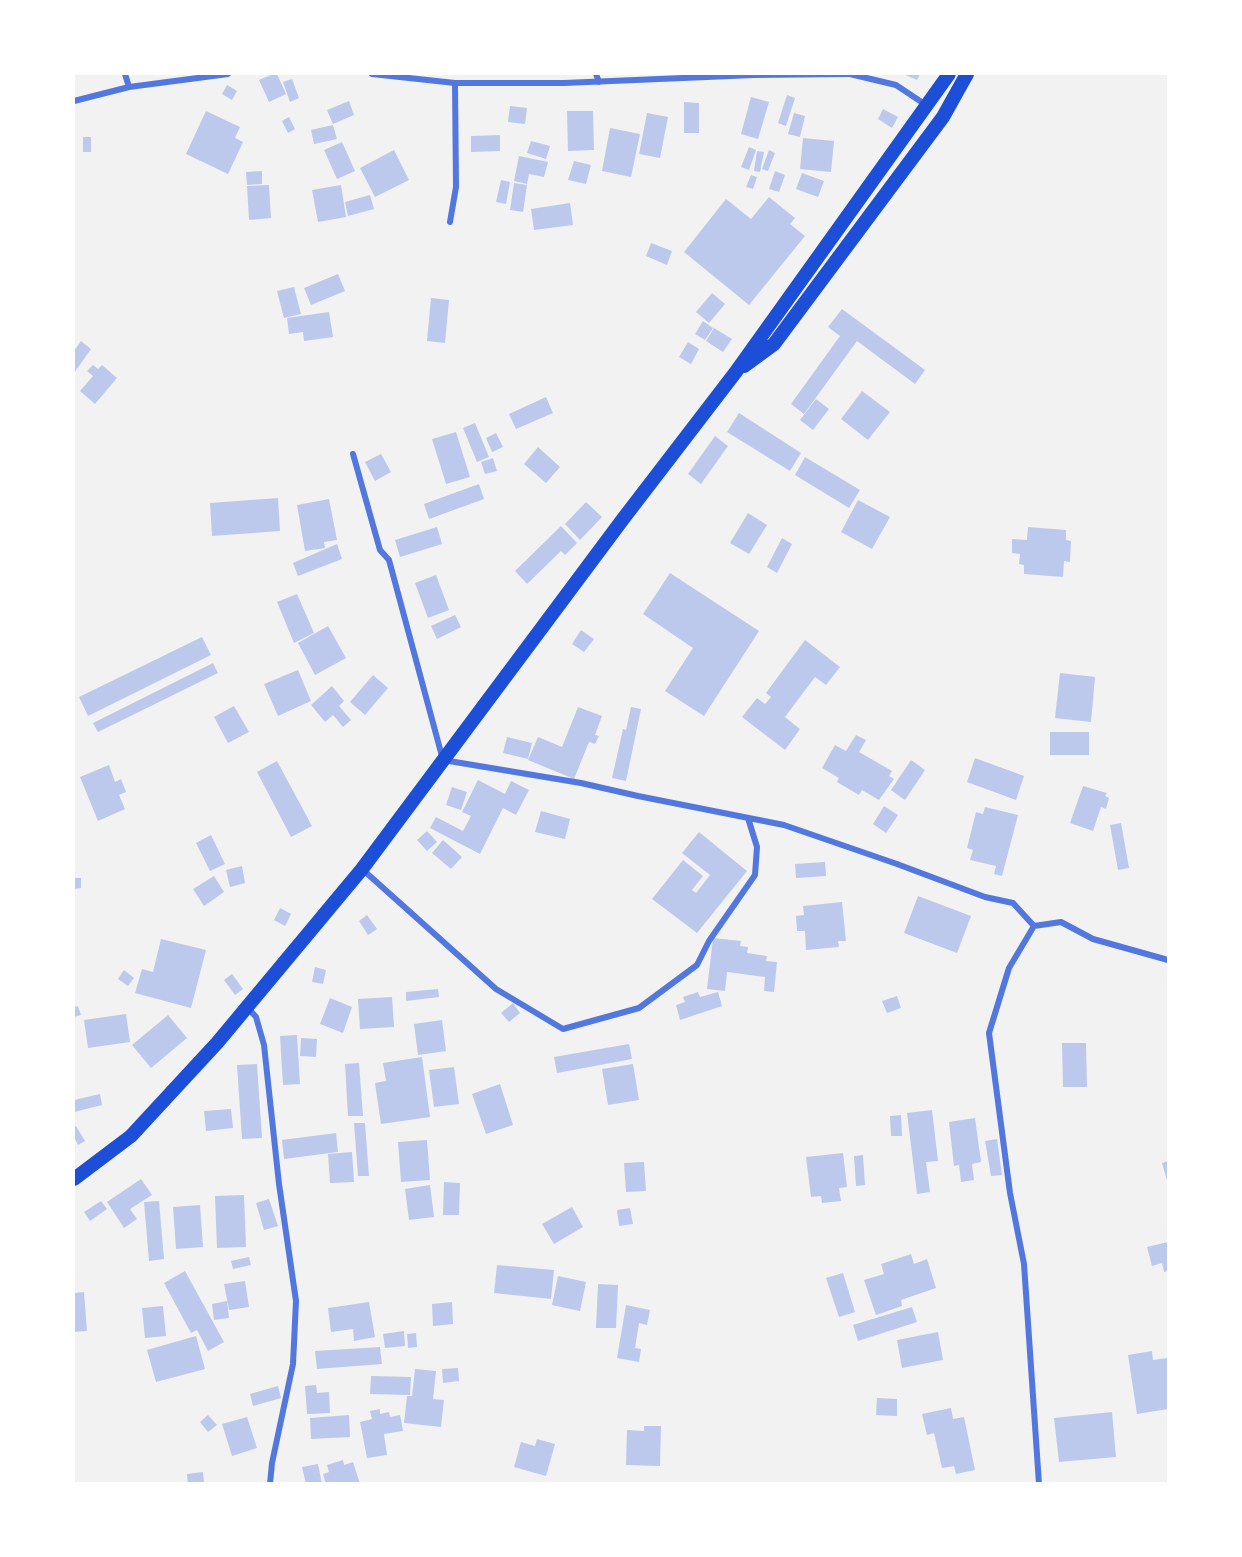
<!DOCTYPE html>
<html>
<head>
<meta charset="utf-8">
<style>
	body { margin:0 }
	#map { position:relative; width:1242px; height:1557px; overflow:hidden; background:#f2f2f2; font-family:Raleway,sans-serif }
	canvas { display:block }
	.frame { position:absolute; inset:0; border:75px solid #fff; pointer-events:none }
</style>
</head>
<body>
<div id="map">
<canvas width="1242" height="1557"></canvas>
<div class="frame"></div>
</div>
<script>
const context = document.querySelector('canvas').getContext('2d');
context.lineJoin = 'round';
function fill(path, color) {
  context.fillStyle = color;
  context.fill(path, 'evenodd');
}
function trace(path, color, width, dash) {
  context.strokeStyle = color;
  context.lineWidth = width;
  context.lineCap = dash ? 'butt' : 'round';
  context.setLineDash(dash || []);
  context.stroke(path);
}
const building = new Path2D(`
	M273,74h4l9,20 -17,8 -10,-22z
	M903,74h17l-3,6z
	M292,79l7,19 -9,4 -7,-20z
	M227,85l10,6 -5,9 -10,-6z
	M787,95l8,3 -9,28 -8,-3z
	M751,97l18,5 -11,37 -17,-5z
	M349,101l5,14 -21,9 -6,-14z
	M684,102l15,1v30h-15z
	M510,106l17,2 -2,16 -17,-2z
	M883,109l15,8 -6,11 -14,-9z
	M206,111l34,16 -5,11 8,4 -15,32 -42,-20z
	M567,111h26l1,39 -26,1z
	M647,113l21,4 -8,41 -21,-4z
	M794,113l11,3 -5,21 -12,-3z
	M289,117l6,12 -7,4 -6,-12z
	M333,125l4,14 -23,5 -3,-14z
	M610,128l30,6 -9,43 -29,-6z
	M500,135v16l-29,1v-16z
	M83,137h8v15h-8z
	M803,138l31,3 -3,31 -31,-3z
	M531,141l19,5 -4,13 -19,-6z
	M342,142l13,29 -18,8 -13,-29z
	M749,147l7,3 -7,20 -8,-3z
	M394,150l15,30 -34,17 -15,-29z
	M769,150l6,3 -7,18 -6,-2z
	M757,151l7,1 -4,20 -6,-1z
	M519,156l29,6 -4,15 -15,-3 -2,10 -13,-3z
	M574,161l17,4 -5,19 -18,-4z
	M262,171v13l-15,1 -1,-13z
	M775,171l10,4 -6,17 -10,-3z
	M802,173l22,8 -6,16 -22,-8z
	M751,175l6,2 -4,12 -7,-2z
	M501,180l9,2 -4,22 -10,-2z
	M514,183l13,2 -4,27 -13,-2z
	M269,185l2,33 -22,2 -2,-34z
	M341,185l5,32 -28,5 -6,-32z
	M370,195l4,14 -26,7 -3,-14z
	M769,197l26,21 -5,6 15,12 -56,69 -65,-53 42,-53 25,20z
	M570,203l3,22 -39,5 -3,-21z
	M651,243l21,8 -5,14 -21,-9z
	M338,274l7,17 -34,14 -7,-17z
	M294,287l7,27 -17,4 -7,-27z
	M712,293l13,11 -16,19 -13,-11z
	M431,298l18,2 -4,43 -18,-2z
	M842,309l83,61 -10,14 -58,-43 -53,73 -13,-10 49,-68 -12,-9z
	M329,312l4,25 -29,4 -1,-9 -14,2 -2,-16z
	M703,321l10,7 -8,12 -10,-6z
	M714,328l18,11 -9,13 -17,-11z
	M81,341l10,8 -17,24v-22z
	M688,342l11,7 -8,15 -12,-7z
	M93,365l5,4 4,-4 15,13 -22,26 -15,-13 13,-15 -6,-5z
	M862,391l28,21 -22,28 -27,-21z
	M546,397l7,16 -37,16 -7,-15z
	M816,399l13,10 -16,21 -13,-10z
	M739,413l62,40 -11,18 -63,-39z
	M475,423l14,34 -12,5 -14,-34z
	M456,432l14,45 -24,7 -14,-45z
	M496,433l7,14 -11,5 -6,-14z
	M715,436l13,10 -27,38 -13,-10z
	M538,447l22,20 -14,16 -22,-19z
	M381,454l10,18 -16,9 -10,-19z
	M805,457l55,33 -11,18 -54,-33z
	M493,458l4,13 -12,3 -4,-12z
	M479,484l5,15 -55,20 -5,-15z
	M278,498l2,33 -68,5 -2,-33z
	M329,499l8,41 -13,2 1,6 -20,3 -8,-46z
	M858,500l32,17 -18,32 -31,-17z
	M586,502l16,15 -22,23 -15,-16z
	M748,513l19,12 -18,29 -19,-11z
	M561,526l16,17 -12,12 -4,-4 -34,33 -12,-13z
	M437,527l5,17 -42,13 -5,-17z
	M1028,527l38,3v10l5,1 -1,21 -6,-1 -1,16 -39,-3v-9l-5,-1 1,-10 -8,-1v-14l15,1z
	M782,538l10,6 -15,29 -10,-6z
	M337,544l5,15 -44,17 -5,-13z
	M670,573l89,58 -55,85 -39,-25 28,-43 -50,-34z
	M436,575l13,35 -21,8 -13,-35z
	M297,594l17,39 -20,10 -17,-41z
	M455,615l6,12 -24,12 -6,-13z
	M328,626l18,32 -31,17 -17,-32z
	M581,630l13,9 -10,13 -12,-8z
	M202,637l9,18 -123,61 -9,-19z
	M805,640l35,27 -14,18 -11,-8 -30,40 15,12 -15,21 -43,-33 15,-19 8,6 6,-7 -5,-4z
	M213,663l5,10 -120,59 -5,-9z
	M298,670l13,31 -33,15 -14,-32z
	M1060,673l35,4 -4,45 -36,-4z
	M373,675l15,13 -23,27 -15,-13z
	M332,686l12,15 -5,5 12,14 -8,7 -10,-12 -8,7 -14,-17z
	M234,706l15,26 -21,11 -14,-26z
	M578,707l24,9 -7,19 4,1 -4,8 -6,-2 -15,37 -46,-19 10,-23 24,10z
	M631,707l10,2 -15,72 -14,-3 11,-49 3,1z
	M1050,732h39v23h-39z
	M856,735l10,5 -7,12 33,19 -3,5 5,3 -15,21 -17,-10 -3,5 -22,-13 2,-4 -17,-10 13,-23 11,6z
	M507,737l25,6 -4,16 -25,-6z
	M975,758l49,18 -8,24 -49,-18z
	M911,760l14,10 -20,30 -14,-10z
	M277,761l35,65 -21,11 -34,-65z
	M109,765l6,17 6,-3 5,13 -7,3 6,14 -27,12 -18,-44z
	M478,780l27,14 6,-13 18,9 -13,25 -13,-7 -23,46 -50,-26 6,-11 27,14 8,-15 -9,-4z
	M1083,786l24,7 -2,3 4,2 -3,11 -5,-2 -8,24 -23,-8z
	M452,787l15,5 -6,18 -15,-5z
	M884,806l14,9 -12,18 -13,-9z
	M985,807l33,8 -16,61 -8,-2 2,-8 -26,-6 3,-10 -6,-2 9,-36 7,2z
	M541,811l29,8 -5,20 -30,-7z
	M1121,823l8,45 -11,2 -8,-45z
	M427,831l10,11 -10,9 -10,-11z
	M699,832l48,39 -50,62 -45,-34 31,-39 20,16 -11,14 4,3 14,-18 -28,-22z
	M211,835l14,29 -15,7 -14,-28z
	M443,840l19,17 -11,12 -19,-16z
	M825,862l1,14 -30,2 -1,-14z
	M242,866l3,17 -15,4 -4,-17z
	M214,876l10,16 -20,14 -11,-17z
	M74,878h7v10l-7,1z
	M918,896l53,20 -14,37 -53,-20z
	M842,902l4,39h-8l1,6 -33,3 -1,-19h-8l-1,-15 8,-1 -1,-9z
	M280,908l11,6 -6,12 -11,-6z
	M367,915l10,14 -9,6 -9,-14z
	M713,938l28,3 -1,5 8,1 -1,6 20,3 -1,5 11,1 -3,30 -10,-1 1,-14 -38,-5 -2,19 -18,-2z
	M161,939l45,11 -15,58 -56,-15 7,-24 11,3z
	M315,967l11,3 -3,14 -11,-2z
	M124,970l10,8 -6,8 -10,-7z
	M232,974l11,15 -8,6 -11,-15z
	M438,989l1,8 -33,4v-9z
	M698,992l2,5 18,-5 4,14 -42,14 -4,-15 9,-3 -2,-5z
	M897,996l4,12 -14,5 -5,-12z
	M392,997l2,30 -34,2 -2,-30z
	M330,998l22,9 -9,26 -23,-9z
	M513,1003l7,10 -11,9 -8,-9z
	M78,1006l3,9 -7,2v-10z
	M126,1014l4,28 -42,6 -4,-28z
	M168,1015l19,23 -36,30 -19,-23z
	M442,1020l4,31 -28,4 -4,-31z
	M297,1035l3,49 -17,1 -3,-49z
	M301,1038l16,1 -1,18 -16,-1z
	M1062,1043h24l1,44h-24z
	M629,1044l3,15 -75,14 -3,-16z
	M422,1057l8,60 -49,7 -6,-41 11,-2 -3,-18z
	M359,1063l4,53h-15l-3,-52z
	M257,1064l5,74 -20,1 -5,-74z
	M633,1064l6,36 -31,5 -6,-36z
	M454,1067l5,37 -25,3 -5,-37z
	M500,1084l13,41 -27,9 -14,-40z
	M100,1094l2,11 -28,7v-12z
	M231,1109l2,19 -27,3 -2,-20z
	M932,1110l6,51 -12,1 4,30 -13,2 -10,-81z
	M901,1115l1,21h-11l-1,-20z
	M975,1118l6,44 -9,2 2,16 -13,2 -2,-17 -5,1 -5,-44z
	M354,1123h11l4,53h-11z
	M76,1126l9,15 -7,4 -4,-8v-10z
	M336,1133l2,19 -54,7 -2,-19z
	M997,1139l5,36 -11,1 -6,-35z
	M427,1140l3,40 -29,2 -3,-40z
	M352,1152l2,30 -24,1 -2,-29z
	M843,1153l4,34 -8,1 2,13 -19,2 -1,-7 -10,1 -5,-40z
	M863,1155l2,30 -9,1 -2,-30z
	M1168,1161v23l-6,-21z
	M644,1162l2,29 -20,1 -2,-29z
	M141,1179l11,16 -22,14 7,10 -13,9 -17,-26z
	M444,1182l16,1 -1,32h-16z
	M430,1185l4,32 -25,3 -4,-31z
	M244,1195l2,52 -29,1 -2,-52z
	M269,1199l9,27 -14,4 -8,-27z
	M101,1201l6,8 -17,12 -6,-9z
	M159,1201l5,58 -15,2 -5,-59z
	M200,1205l3,42 -27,2 -3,-42z
	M572,1207l11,20 -29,17 -12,-20z
	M630,1208l3,16 -14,2 -2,-16z
	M1168,1242v29l-4,1 -2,-9 -10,3 -5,-19z
	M911,1254l3,10 13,-5 9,29 -35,12 1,6 -26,9 -12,-35 20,-6 -3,-10z
	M249,1257l2,8 -18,4 -2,-8z
	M497,1265l57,5 -3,29 -57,-6z
	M185,1271l39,71 -16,9 -11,-21 -6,3 -27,-50z
	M843,1273l12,39 -16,5 -13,-39z
	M558,1276l28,6 -6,29 -28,-6z
	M245,1281l4,26 -20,3 -5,-26z
	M598,1284l20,1 -2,43h-20z
	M84,1292l3,39 -13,1v-39z
	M227,1301l2,17 -15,2 -2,-16z
	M369,1302l6,35 -21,4 -1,-12 -22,3 -3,-24z
	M452,1302l1,22 -20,2 -1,-22z
	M626,1305l24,5 -3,15 -8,-2 -4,25 6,1 -2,13 -22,-4z
	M163,1306l3,30 -21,2 -3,-30z
	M912,1307l5,15 -59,19 -5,-16z
	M404,1331l1,15 -20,2 -2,-14z
	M938,1332l5,28 -41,8 -5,-28z
	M416,1333l1,14 -9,1 -1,-14z
	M196,1336l9,33 -49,13 -9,-32z
	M380,1347l2,17 -65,5 -2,-18z
	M1152,1351l1,9 15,-2v51l-31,5 -9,-59z
	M458,1368l1,13 -16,2 -1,-14z
	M415,1369l21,2 -3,28 11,1 -3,27 -37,-4 3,-27h5z
	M371,1376l40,1 -1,18 -40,-1z
	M316,1385l1,8 12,-1 1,21 -23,1 -2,-28z
	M278,1386l3,12 -28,8 -3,-12z
	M877,1398l20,1v17l-21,-1z
	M951,1408l2,11 11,-2 11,53 -19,4 -2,-8 -12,2 -8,-35 -7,2 -5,-21z
	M380,1409v5l9,-2 1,5 10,-2 3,16 -19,3 3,21 -20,3 -7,-36 12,-3 -2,-8z
	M1112,1412l4,45 -57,5 -5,-44z
	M208,1415l9,10 -9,7 -8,-10z
	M349,1415l1,22 -39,2 -1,-21z
	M247,1417l10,31 -25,8 -10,-32z
	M644,1426h17l-1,40 -34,-1 1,-35 17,1z
	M537,1439l18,5 -9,32 -32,-9 7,-25 14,4z
	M343,1460l1,5 9,-3 7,22h-34l-3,-10 6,-2 -2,-7z
	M318,1464l4,20h-16l-4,-17z
	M203,1472l1,12h-16l-1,-10z`);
const minor = new Path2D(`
	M125,74l4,13
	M372,74l83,9h109l190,-8 94,-1
	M596,74l3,8
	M850,74l46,11 30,20
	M74,101l55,-14 99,-13
	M450,222l6,-35 -1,-104
	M353,454l27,96 9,10 54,200 138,23 57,13 146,29 113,39 88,33 28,6 21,23 27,-4 32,17 75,21
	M362,869l134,120 67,40 76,-21 58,-43 12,-24 46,-66 2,-28 -9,-29
	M1034,926l-25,42 -20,65 21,160 14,71 15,220
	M248,1008l8,9 8,28 15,139 17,117 -3,63 -21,99 -2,21`);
const primary = new Path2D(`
	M744,366l30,-22 169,-227 24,-43
	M74,1179l57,-43 86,-93 145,-174 261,-350 112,-146 214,-299`);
fill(building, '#bdc9ec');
trace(minor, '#5277de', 6);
trace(primary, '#1d4ed8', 14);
</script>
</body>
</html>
